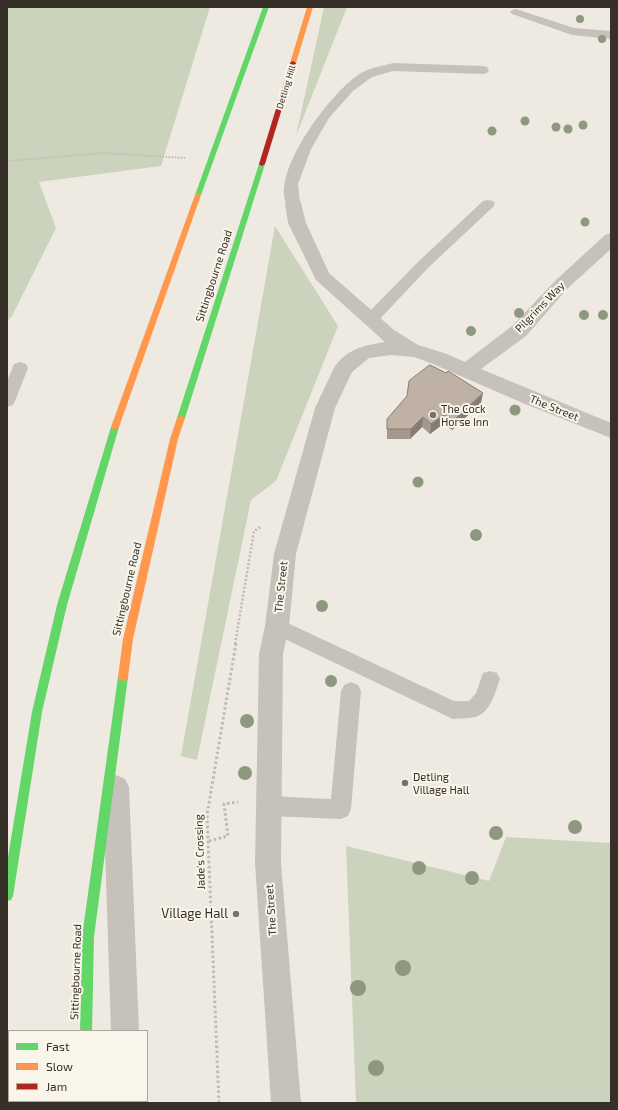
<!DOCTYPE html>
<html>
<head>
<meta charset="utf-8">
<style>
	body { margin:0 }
	#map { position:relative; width:618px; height:1110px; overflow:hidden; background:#eeeae2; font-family:"Exo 2",sans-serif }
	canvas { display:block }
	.frame { position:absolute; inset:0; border:8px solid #373029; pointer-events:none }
	.legend { position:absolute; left:8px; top:1030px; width:140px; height:72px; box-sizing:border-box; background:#f9f5ea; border:1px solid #aba69d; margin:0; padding:5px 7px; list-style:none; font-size:12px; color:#373029 }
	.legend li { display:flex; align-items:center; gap:8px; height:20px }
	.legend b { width:20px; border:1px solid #aba69d }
</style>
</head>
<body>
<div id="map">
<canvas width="618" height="1110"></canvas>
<div class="frame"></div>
<ul class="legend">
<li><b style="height:5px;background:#63d668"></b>Fast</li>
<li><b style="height:5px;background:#ff974d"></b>Slow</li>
<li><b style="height:5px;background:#b3261e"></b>Jam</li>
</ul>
</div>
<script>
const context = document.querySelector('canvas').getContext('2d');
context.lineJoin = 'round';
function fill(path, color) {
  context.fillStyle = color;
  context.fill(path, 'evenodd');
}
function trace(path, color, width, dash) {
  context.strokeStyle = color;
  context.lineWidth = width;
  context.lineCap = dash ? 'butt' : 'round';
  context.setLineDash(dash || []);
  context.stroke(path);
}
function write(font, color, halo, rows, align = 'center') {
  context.font = font + ' "Exo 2",sans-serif';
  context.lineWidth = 4;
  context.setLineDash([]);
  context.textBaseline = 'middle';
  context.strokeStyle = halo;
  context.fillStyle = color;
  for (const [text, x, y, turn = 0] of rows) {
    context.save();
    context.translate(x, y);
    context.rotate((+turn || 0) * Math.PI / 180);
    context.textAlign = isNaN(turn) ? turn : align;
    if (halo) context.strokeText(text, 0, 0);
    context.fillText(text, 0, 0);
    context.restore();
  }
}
const green = new Path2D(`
	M7,7h203l-49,159 -122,16 17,46 -44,88 -5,5z
	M324,7h23l-51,129z
	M275,226l63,100 -62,155 -25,19 -54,260 -16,-4z
	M506,837l105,6v260h-255l-10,-257 143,35z`);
const pathFar2 = new Path2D(`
	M7,161l95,-8 83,5`);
const pathFar1 = new Path2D(`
	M235,644l19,-113 8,-5`);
const path = new Path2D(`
	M209,841l19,-5 -4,-32 14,-2
	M219,1103l-12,-288 29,-172`);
const lane = new Path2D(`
	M516,9l58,19 37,3v8l-39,-4 -60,-21 -2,-2 2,-2z
	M393,63l90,3 4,1 2,3 -2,3 -4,1 -90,-3 -21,6 -19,14 -24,27 -18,31 -13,35 2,19 -2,3 -5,1 -5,-1c-21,-31 47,-120 75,-134 9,-5 21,-6 30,-9z
	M488,200l5,1 2,3 -2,3 -64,60 -53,56 -5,1 -5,-1 -3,-4 3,-4 53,-54 64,-60z
	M20,362l6,2 2,4 -13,33 -2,4 -6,2v-26l7,-17z
	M277,618l177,83h15l7,-8 7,-20 7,-2 7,2 3,6c-5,13 -9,34 -25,38 -7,2 -15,1 -22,2l-183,-87 -2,-6 2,-6z
	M351,682l7,3 3,6 -10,118 -3,7 -7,3 -72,-3 -7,-3 -3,-7 3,-7 7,-3 62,3 10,-108 3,-6z`);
const street = new Path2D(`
	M293,198l6,1 2,4 5,20 23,50 65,57 24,15 29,9 18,8 47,-36 44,-46 49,-45 6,-2v16l-43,39 -42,48 -45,33 130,54v15l-86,-34 -92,-40 -19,-7 -23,-2 -22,3 -17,14 -17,36 -39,146 -7,72 -6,28 -2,209 20,240h-30l-16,-240 4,-209 6,-28 9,-72 41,-146 19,-40c12,-19 31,-23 51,-26l-69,-62 -28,-57 -3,-20 2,-4z
	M116,775l9,4 4,8 10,244h-28l-8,-244 4,-8z
	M113,1101h30v2h-30z`);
const fast = new Path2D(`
	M263,7h6l-68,188 -1,1h-4l-1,-1z
	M262,162l3,2 -80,254 -1,2h-6l-1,-2 82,-254z
	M115,424l4,3 -52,178 -25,107 -29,184 -2,4 -4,1v-38l25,-151 25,-107 54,-178z
	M123,673l3,1 2,3 -34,260 -2,94h-12l2,-94 36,-260 2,-3z
	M79,1101h12v2h-12z`);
const slow = new Path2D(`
	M307,7h6l-17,56 -5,1 -1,-1z
	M198,193l3,2 -82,232 -1,2h-6l-1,-2 84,-232z
	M181,415l4,3 -7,21 -45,200 -5,38 -2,3 -3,1 -3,-1 -2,-3 5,-38 47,-200 7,-21z`);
const jam = new Path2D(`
	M293,61l3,2 -31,101 -3,2 -2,-1 -1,-1 31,-101z`);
const trees = [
	[580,19,4],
	[602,39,4],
	[525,121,4.5],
	[583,125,4.5],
	[556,127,4.5],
	[568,129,4.5],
	[492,131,4.5],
	[585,222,4.5],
	[519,313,5],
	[584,315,5],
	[603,315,5],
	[471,331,5],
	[515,410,5.5],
	[418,482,5.5],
	[476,535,6],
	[322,606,6],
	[331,681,6],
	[247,721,7],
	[245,773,7],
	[575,827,7],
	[496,833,7],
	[419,868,7],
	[472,878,7],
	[403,968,8],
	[358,988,8],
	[376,1068,8]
];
const wall = new Path2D(`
	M481,403l-29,27 -9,-6 -13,10 -8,-7 -12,12h-23v-20z`);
const shadedWall = new Path2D(`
	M483,393l-2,10 -29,27 2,-10z
	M444,415l-1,9 -13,10 1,-10z
	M423,417l-1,10 -12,12 1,-10z`);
const building = new Path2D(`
	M430,365l16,8 2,-2 35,22 -29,27 -10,-5 -13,9 -8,-7 -12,12h-24v-10l20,-23 2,-15z`);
const markers = [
	[433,415,4,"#77716a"],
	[405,783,4,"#77716a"],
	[236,914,4,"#77716a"]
];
const farStreetnames = [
	["Detling Hill",286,87,-73]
];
const streetNames = [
	["Sittingbourne Road",214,276,-72],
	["Pilgrims Way",540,307,-46],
	["The Street",554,408,22],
	["The Street",281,587,-84],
	["Sittingbourne Road",127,589,-77],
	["Jade's Crossing",200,852,-92],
	["The Street",271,910,-94],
	["Sittingbourne Road",76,972,-88]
];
const poiNames = [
	["The Cock",441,409],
	["Horse Inn",441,422],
	["Detling",413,777],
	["Village Hall",413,790]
];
const nearPoinames = [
	["Village Hall",228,914]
];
fill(green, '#cbd3bd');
trace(pathFar2, '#bfbab3', 2, [1.5, 1.5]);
trace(pathFar1, '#bfbab3', 2.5, [2, 2]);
trace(path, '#bfbab3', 3, [2.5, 2.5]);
fill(lane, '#c6c2bb');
fill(street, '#c6c2bb');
fill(fast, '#63d668');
fill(slow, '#ff974d');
fill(jam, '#b3261e');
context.fillStyle = '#8e987f';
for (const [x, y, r] of trees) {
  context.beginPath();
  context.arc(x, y, r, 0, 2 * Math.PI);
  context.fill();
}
fill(wall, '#a5988e');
fill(shadedWall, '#867c74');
fill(building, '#c0b1a5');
trace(building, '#867c74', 1);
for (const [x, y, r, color] of markers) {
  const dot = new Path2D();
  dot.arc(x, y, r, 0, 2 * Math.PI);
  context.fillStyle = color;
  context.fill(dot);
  trace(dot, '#f9f5ea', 1.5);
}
write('9px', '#373029', '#f9f5ea', farStreetnames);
write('11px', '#373029', '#f9f5ea', streetNames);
write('11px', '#373029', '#f9f5ea', poiNames, 'left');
write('13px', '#373029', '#f9f5ea', nearPoinames, 'right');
</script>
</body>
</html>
